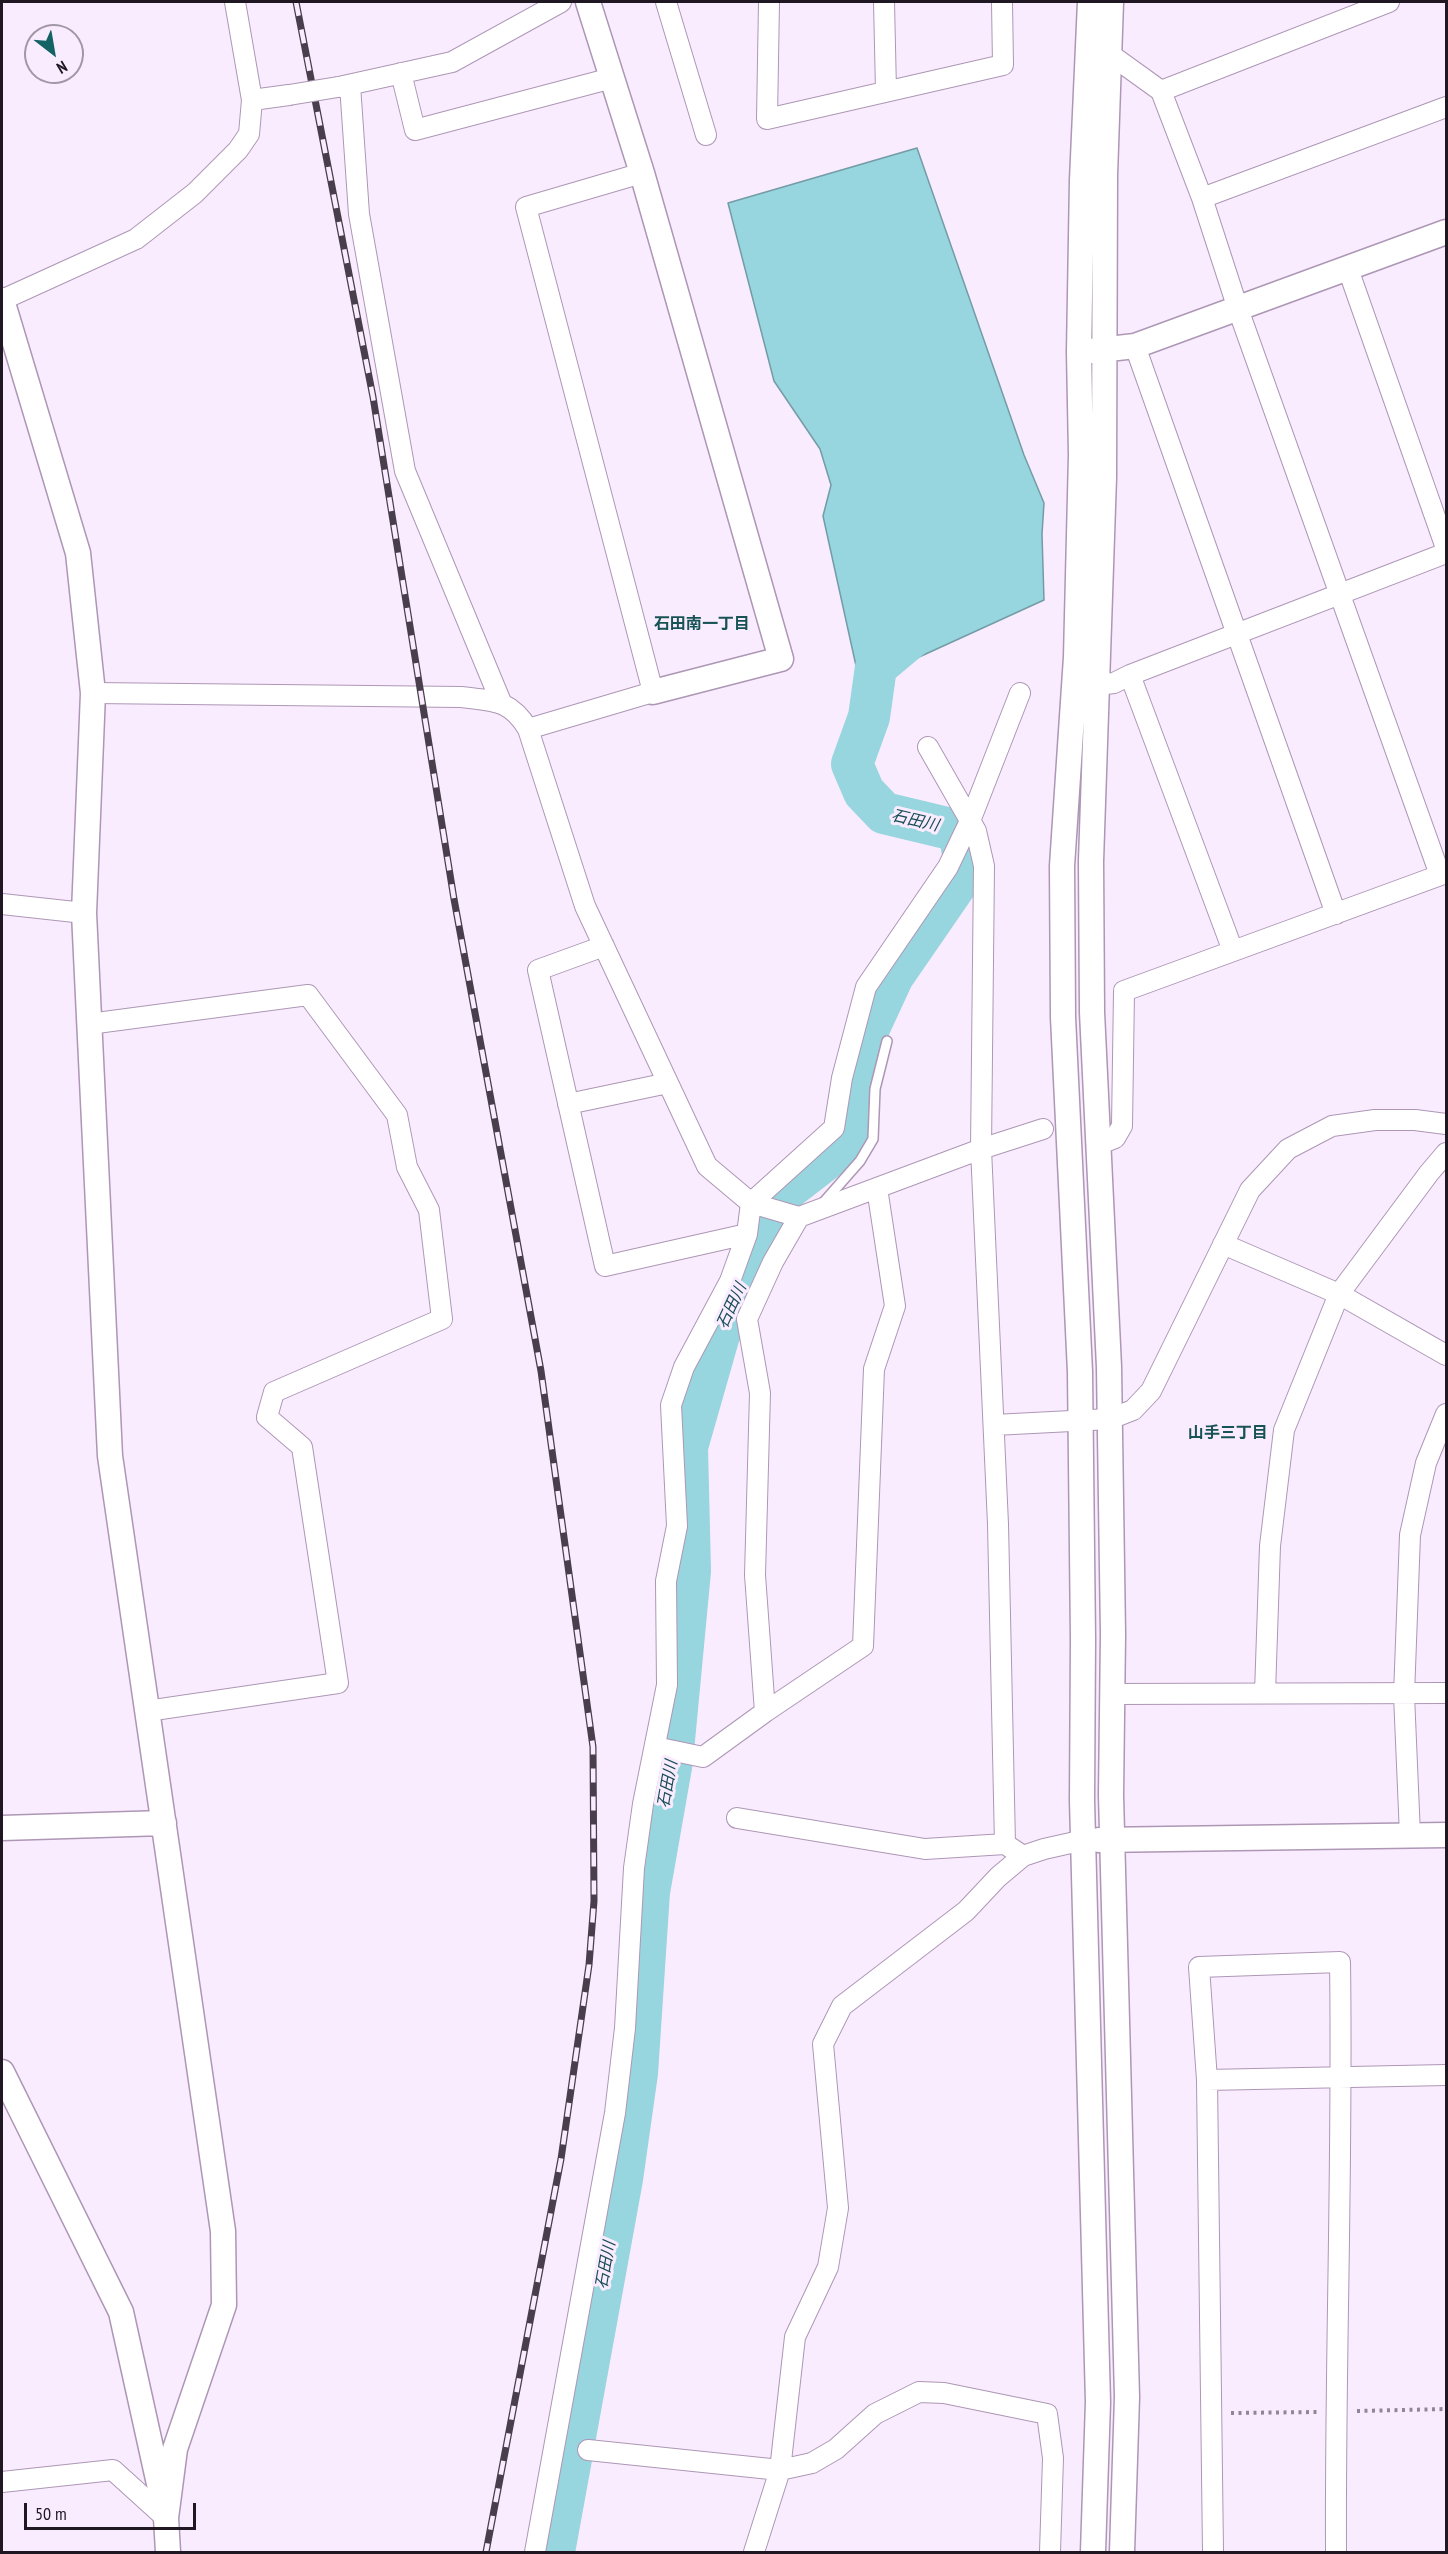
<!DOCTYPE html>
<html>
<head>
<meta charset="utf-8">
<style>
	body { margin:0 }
	#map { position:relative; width:1448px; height:2554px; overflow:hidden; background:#faecff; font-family:"PT Sans Narrow",sans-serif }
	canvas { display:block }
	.frame { position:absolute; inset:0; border:3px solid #1f1722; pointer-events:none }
	.north { position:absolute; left:24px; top:24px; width:60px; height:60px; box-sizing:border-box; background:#faecff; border:2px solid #a297a7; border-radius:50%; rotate:149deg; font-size:16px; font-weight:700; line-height:24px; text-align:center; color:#1f1722 }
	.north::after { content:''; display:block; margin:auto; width:21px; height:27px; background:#136365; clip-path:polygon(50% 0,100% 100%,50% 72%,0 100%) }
	.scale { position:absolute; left:24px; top:2503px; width:172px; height:27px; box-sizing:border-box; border:3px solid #1f1722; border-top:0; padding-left:8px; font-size:18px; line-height:21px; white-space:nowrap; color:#1f1722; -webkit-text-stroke:4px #faecff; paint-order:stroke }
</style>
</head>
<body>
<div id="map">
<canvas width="1448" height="2554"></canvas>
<div class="frame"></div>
<div class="north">N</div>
<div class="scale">50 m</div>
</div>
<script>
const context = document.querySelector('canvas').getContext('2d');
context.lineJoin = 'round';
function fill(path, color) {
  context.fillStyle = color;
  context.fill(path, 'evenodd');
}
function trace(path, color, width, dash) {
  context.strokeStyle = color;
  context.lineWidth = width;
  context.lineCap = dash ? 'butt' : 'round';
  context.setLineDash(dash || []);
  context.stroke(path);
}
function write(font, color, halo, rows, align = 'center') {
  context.font = font + ' "PT Sans Narrow","Noto Sans JP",sans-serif';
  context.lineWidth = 6;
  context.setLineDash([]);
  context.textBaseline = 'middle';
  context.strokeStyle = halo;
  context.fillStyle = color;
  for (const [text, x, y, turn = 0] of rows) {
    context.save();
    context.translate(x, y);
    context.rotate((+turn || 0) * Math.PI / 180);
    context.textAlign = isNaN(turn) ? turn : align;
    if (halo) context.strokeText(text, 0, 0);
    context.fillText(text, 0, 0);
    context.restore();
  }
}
const water = new Path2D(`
	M917,148l107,307 20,48 -2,31 2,66 -184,84 -37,-168 8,-31 -11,-36 -46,-68 -46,-178z`);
const river = new Path2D(`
	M554,2552l68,-373 15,-106 12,-181 23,-131 18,-190 -3,-124 32,-112 67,-145 61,-47 16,-102 30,-65 73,-106 -7,-39 -75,-18 -20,-21 -12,-28 17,-47 7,-50 37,-31`);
const path = new Path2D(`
	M1357,2411l89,-2
	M1231,2413l86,-1`);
const service = new Path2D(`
	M823,1203l37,-42 13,-22 2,-50 12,-48`);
const minor = new Path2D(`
	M666,2l40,133
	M769,2l-2,117 236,-54 -1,-63
	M884,2l2,89
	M1111,55l50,36 41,107 36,111 202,566
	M401,73l14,57 197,-52
	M350,85l9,129 46,257 96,231
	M339,87l113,-25 109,-60
	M1161,91l228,-89
	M252,100l37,-5
	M1202,198l244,-91
	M1348,269l98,279
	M2,300l134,-61 59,-46 43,-43 11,-16 3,-34 -17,-98
	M1135,346l201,568
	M1130,675l316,-122
	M1097,685l17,-2 16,-8 103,276
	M93,693l368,4c32,4 49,2 67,32l57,177 122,260 44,37 48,14 182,-68 62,-20
	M528,729l125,-37 -127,-485 116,-34
	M928,747l48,84 8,35 -3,283 17,375 7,320 18,12
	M2,904l82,9
	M604,946l-66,24 67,296 142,-32
	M89,1024l219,-29 89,120 10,52 22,43 13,109 -168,73 -7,25 35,30 36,236 -191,28
	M568,1104l100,-21
	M1100,1144l15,-6 7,-12 2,-135 322,-118
	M799,1217l-26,45 -26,57 13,74 -5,182 10,137 98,-66 11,-277 21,-63 -18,-118
	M1223,1244l116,50 107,61
	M994,1425l116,-6 23,-9 18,-19 99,-201 38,-41 44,-23 43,-6h40l31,4
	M1265,1693l5,-147 14,-116 55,-136 90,-121 17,-20
	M1113,1694l333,-1
	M655,1747l48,10 62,-45
	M737,1818l188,31 80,-5
	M1410,1835l-6,-140 6,-160 16,-72 20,-49
	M1207,2080l239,-5
	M588,2450l192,20 32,-7 24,-14 39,-35 44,-22 25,1 103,21 6,44 -3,94
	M2,2482l111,-12 53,48
	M535,2552l80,-439 10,-85 9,-160 9,-64 24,-119 -1,-104 11,-55 -6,-121 13,-38 46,-86 17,-47 4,-31 83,-75 8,-50 24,-91 82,-120 22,-46 50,-128
	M754,2552l26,-82 15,-133 33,-70 10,-59 -15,-164 19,-38 124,-95 32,-34 25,-21 21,-7 40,-9
	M1213,2552l-6,-472 -8,-113 141,-5c3,197 -5,394 -4,590`);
const tertiary = new Path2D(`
	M588,2l54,171 139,486 -128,33
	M1090,2l-8,178 -3,172 2,103 -5,202 -14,209 1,151 17,355 3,268 -1,160 16,602 -5,150
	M1111,2l-6,173 -1,302 -13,384 1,151 17,355 4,268 -2,160 16,602 -5,155
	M2,300l76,253 15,140 -9,220 26,543 113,775 1,74 -49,144 -9,69 2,34
	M1091,351l44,-5 311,-114
	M2,1828l162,-5
	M1099,1840l347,-5
	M2,2072l119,240 42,190`);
const rail = new Path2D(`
	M296,2l77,395 81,502 87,472 52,376 1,154 -5,64 -28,194 -75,393`);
const minorBridge = new Path2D(`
	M289,95l49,-8`);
const neighbourhoodNames = [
	["石田南一丁目",702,624],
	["山手三丁目",1228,1433]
];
const waterNames = [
	["石田川",915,821,13],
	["石田川",732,1306,-65],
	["石田川",668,1784,-80],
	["石田川",606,2265,-80]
];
fill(water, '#97d5df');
trace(water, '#739ca6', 1.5);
trace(river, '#97d5df', 42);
trace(service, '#ad97b5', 12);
trace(minor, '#ad97b5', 22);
trace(tertiary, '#ad97b5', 27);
trace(path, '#918695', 4, [3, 4.5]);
trace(service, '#fff', 9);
trace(minor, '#fff', 20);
trace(tertiary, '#fff', 24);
trace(rail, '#493f4c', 7);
trace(rail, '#faecff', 4.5, [14]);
trace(minorBridge, '#ad97b5', 22, []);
trace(minorBridge, '#fff', 20);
write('bold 16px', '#175355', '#faecff', neighbourhoodNames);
write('italic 16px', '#174c55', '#faecff', waterNames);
</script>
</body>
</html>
